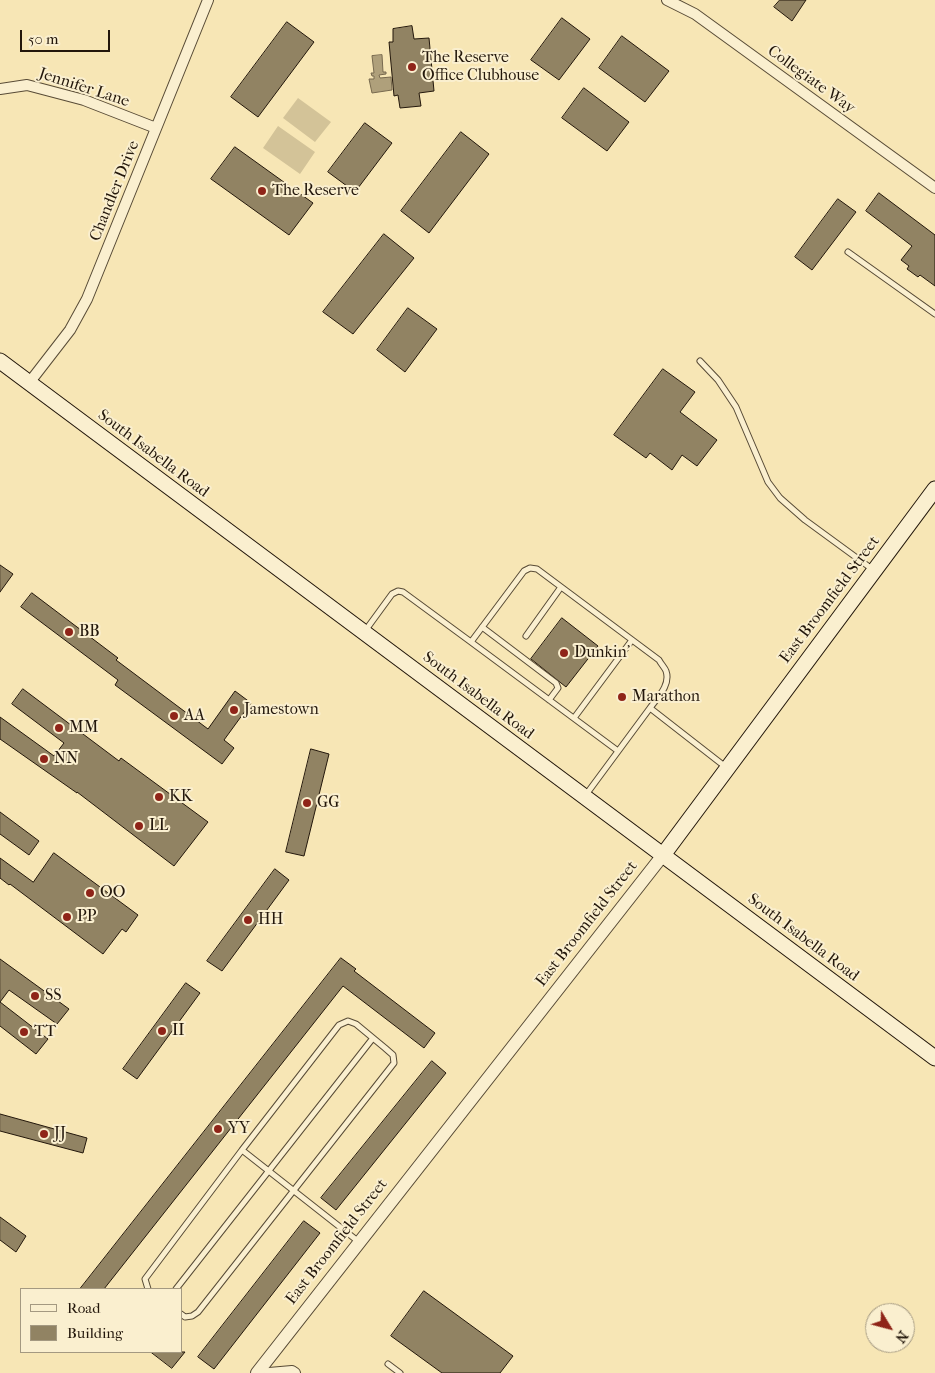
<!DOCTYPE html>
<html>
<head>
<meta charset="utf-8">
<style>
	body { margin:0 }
	#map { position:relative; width:935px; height:1373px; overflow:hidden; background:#f7e6b5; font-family:"IM FELL French Canon",serif }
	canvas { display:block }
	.legend { position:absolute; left:20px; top:1288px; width:162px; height:65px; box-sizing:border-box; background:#faefcf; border:1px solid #a49981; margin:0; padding:6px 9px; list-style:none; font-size:15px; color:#23170b }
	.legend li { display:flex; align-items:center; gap:10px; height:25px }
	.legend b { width:25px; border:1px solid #a49981 }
	.north { position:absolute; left:865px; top:1303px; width:50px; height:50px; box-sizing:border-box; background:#faefcf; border:1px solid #a49981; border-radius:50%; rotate:127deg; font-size:14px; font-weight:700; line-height:20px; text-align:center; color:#23170b }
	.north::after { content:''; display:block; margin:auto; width:18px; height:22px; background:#8f2418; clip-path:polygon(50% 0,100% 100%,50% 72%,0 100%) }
	.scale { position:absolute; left:20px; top:30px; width:90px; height:22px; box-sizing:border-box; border:2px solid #23170b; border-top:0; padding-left:6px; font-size:15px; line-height:18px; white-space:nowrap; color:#23170b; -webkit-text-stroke:4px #faefcf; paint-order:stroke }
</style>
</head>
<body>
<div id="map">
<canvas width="935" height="1373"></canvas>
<ul class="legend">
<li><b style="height:6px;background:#faefcf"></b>Road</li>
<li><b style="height:14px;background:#918363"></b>Building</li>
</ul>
<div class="north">N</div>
<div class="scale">50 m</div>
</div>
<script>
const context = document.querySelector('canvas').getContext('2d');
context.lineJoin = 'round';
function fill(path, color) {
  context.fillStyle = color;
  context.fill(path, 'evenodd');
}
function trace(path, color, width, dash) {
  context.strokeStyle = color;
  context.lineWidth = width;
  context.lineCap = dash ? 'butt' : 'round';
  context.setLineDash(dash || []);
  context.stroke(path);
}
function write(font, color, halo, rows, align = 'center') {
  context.font = font + ' "IM FELL French Canon",serif';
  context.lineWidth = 4;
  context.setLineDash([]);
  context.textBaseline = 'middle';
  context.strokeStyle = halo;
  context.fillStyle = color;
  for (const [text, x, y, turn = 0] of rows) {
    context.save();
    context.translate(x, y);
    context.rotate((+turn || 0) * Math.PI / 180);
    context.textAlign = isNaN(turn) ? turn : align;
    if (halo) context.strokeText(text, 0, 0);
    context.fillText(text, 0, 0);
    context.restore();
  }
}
const green = new Path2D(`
	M298,98l33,24 -16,20 -32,-24z
	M278,126l37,26 -15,22 -37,-26z`);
const water = new Path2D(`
	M382,55l1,17h3v2l-7,1 1,3 11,-1 1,13 -20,3 -3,-14h5v-3h-2l-1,-3h3l-2,-17z`);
const building = new Path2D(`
	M780,0h26l-14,21 -18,-14z
	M562,18l28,21 -31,41 -28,-20z
	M287,22l27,20 -56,75 -27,-20z
	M412,26l2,13 15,-1 5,53 -15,2 2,13 -21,2 -2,-13 -4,1 -5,-54h4v-13z
	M622,36l47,35 -24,31 -46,-34z
	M584,88l45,34 -22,29 -45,-33z
	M365,123l27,20 -37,49 -27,-20z
	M461,132l28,22 -60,79 -28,-22z
	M235,147l78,56 -24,32 -78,-56z
	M879,193l56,42v51l-15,-11 -2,2 -11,-8 2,-3 -8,-6 11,-14 -46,-35z
	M838,199l18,13 -44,58 -17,-13z
	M384,234l30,24 -61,76 -30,-22z
	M408,308l29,21 -32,43 -28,-22z
	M663,369l32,23 -15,20 37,28 -20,26 -15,-11 -10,15 -22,-17 -4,5 -32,-23z
	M0,565l13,9 -13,18z
	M32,593l86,65 -2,2 92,69 27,-38 16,12 -27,37 10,8 -12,16 -107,-79 3,-5 -97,-73z
	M562,618l36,28 -32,41 -35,-28z
	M23,689l96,72 2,-3 87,64 -34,44 -97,-74v1l-77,-54v-22l54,39 10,-13 -52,-39z
	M311,749l18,5 -25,102 -18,-4z
	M0,812l39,29 -10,14 -29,-21z
	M54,853l84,62 -12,17 -4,-3 -19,25 -93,-70 -1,1 -9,-7v-20l33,24z
	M275,869l14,11 -67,91 -15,-10z
	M341,958l15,11 -2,2 81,62 -11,15 -81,-62 -239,303h-24z
	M0,959l69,50 -12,15 -48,-34 -9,12z
	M186,983l14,10 -63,86 -14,-10z
	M0,1002l48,37 -12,15 -36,-28z
	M432,1061l14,12 -110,137 -15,-12z
	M0,1114l87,24 -4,15 -83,-22z
	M0,1217l26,19 -10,16 -16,-12z
	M304,1221l16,12 -106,136 -16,-12z
	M424,1291l89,65 -13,17h-58l-51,-37z
	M151,1352h34l-13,16z`);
const service = new Path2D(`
	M848,252l87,62
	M700,361l18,19 18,27 32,75 12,16 25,22 67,49
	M482,627l74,56 2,5 -9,12
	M365,631l27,-37 6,-3 5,1 68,50 53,-71 6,-3 7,1 122,91c2,4 6,8 7,11 5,14 -9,27 -16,37
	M526,636l35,-49
	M471,642l147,109
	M574,718l58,-78
	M585,796l65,-88 77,60
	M148,1289l-3,-10 97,-129 117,92
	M176,1289l197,-251
	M181,1314l4,3 7,-1 6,-4 196,-249 -1,-8 -8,-7 -29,-24 -8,-3 -9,4 -97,125
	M388,1364l12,9`);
const minor = new Path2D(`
	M667,0l28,14 240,174
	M0,89l27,-4 57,15 72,28
	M29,383l41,-53 17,-31 121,-299
	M269,1373l23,-2 3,2`);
const tertiary = new Path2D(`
	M257,1373l406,-518`);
const secondary = new Path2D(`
	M0,361l935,697
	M663,855l272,-366`);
const markers = [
	[412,67,5,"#8f2418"],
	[262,191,5,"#8f2418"],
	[69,632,5,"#8f2418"],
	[564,653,5,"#8f2418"],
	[622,697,5,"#8f2418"],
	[234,710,5,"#8f2418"],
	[174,716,5,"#8f2418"],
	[59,728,5,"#8f2418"],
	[44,759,5,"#8f2418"],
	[159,797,5,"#8f2418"],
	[307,803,5,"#8f2418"],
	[139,826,5,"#8f2418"],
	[90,893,5,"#8f2418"],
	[67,917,5,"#8f2418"],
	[248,920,5,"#8f2418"],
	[35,996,5,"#8f2418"],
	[162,1031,5,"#8f2418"],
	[24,1032,5,"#8f2418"],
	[218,1129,5,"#8f2418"],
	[44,1134,5,"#8f2418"]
];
const poiNames = [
	["The Reserve",422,58],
	["Office Clubhouse",422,76],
	["The Reserve",272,191],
	["BB",79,632],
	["Dunkin'",574,653],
	["Marathon",632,697],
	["Jamestown",244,710],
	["AA",184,716],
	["MM",69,728],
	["NN",54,759],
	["KK",169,797],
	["GG",317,803],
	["LL",149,826],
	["OO",100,893],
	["PP",77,917],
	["HH",258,920],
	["SS",45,996],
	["II",172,1031],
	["TT",34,1032],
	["YY",228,1129],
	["JJ",54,1134]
];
const streetNames = [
	["Collegiate Way",811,80,36],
	["Jennifer Lane",84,88,18],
	["Chandler Drive",115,191,-68],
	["South Isabella Road",153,454,37],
	["East Broomfield Street",830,600,-53],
	["South Isabella Road",478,696,37],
	["East Broomfield Street",587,924,-52],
	["South Isabella Road",803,938,37],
	["East Broomfield Street",337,1242,-52]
];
fill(green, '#d3c398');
fill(water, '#afa07b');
trace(water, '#77694e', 1);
fill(building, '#918363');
trace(building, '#23170b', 1);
trace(service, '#584b36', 7);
trace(minor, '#584b36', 12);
trace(tertiary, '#584b36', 14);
trace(secondary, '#23170b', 17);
trace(service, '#faefcf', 5);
trace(minor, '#faefcf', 10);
trace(tertiary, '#faefcf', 12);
trace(secondary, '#faefcf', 15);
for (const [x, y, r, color] of markers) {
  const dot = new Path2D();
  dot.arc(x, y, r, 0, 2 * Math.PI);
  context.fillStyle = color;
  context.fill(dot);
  trace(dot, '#faefcf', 2);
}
write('16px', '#23170b', '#faefcf', poiNames, 'left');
write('16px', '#23170b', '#faefcf', streetNames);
</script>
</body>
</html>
